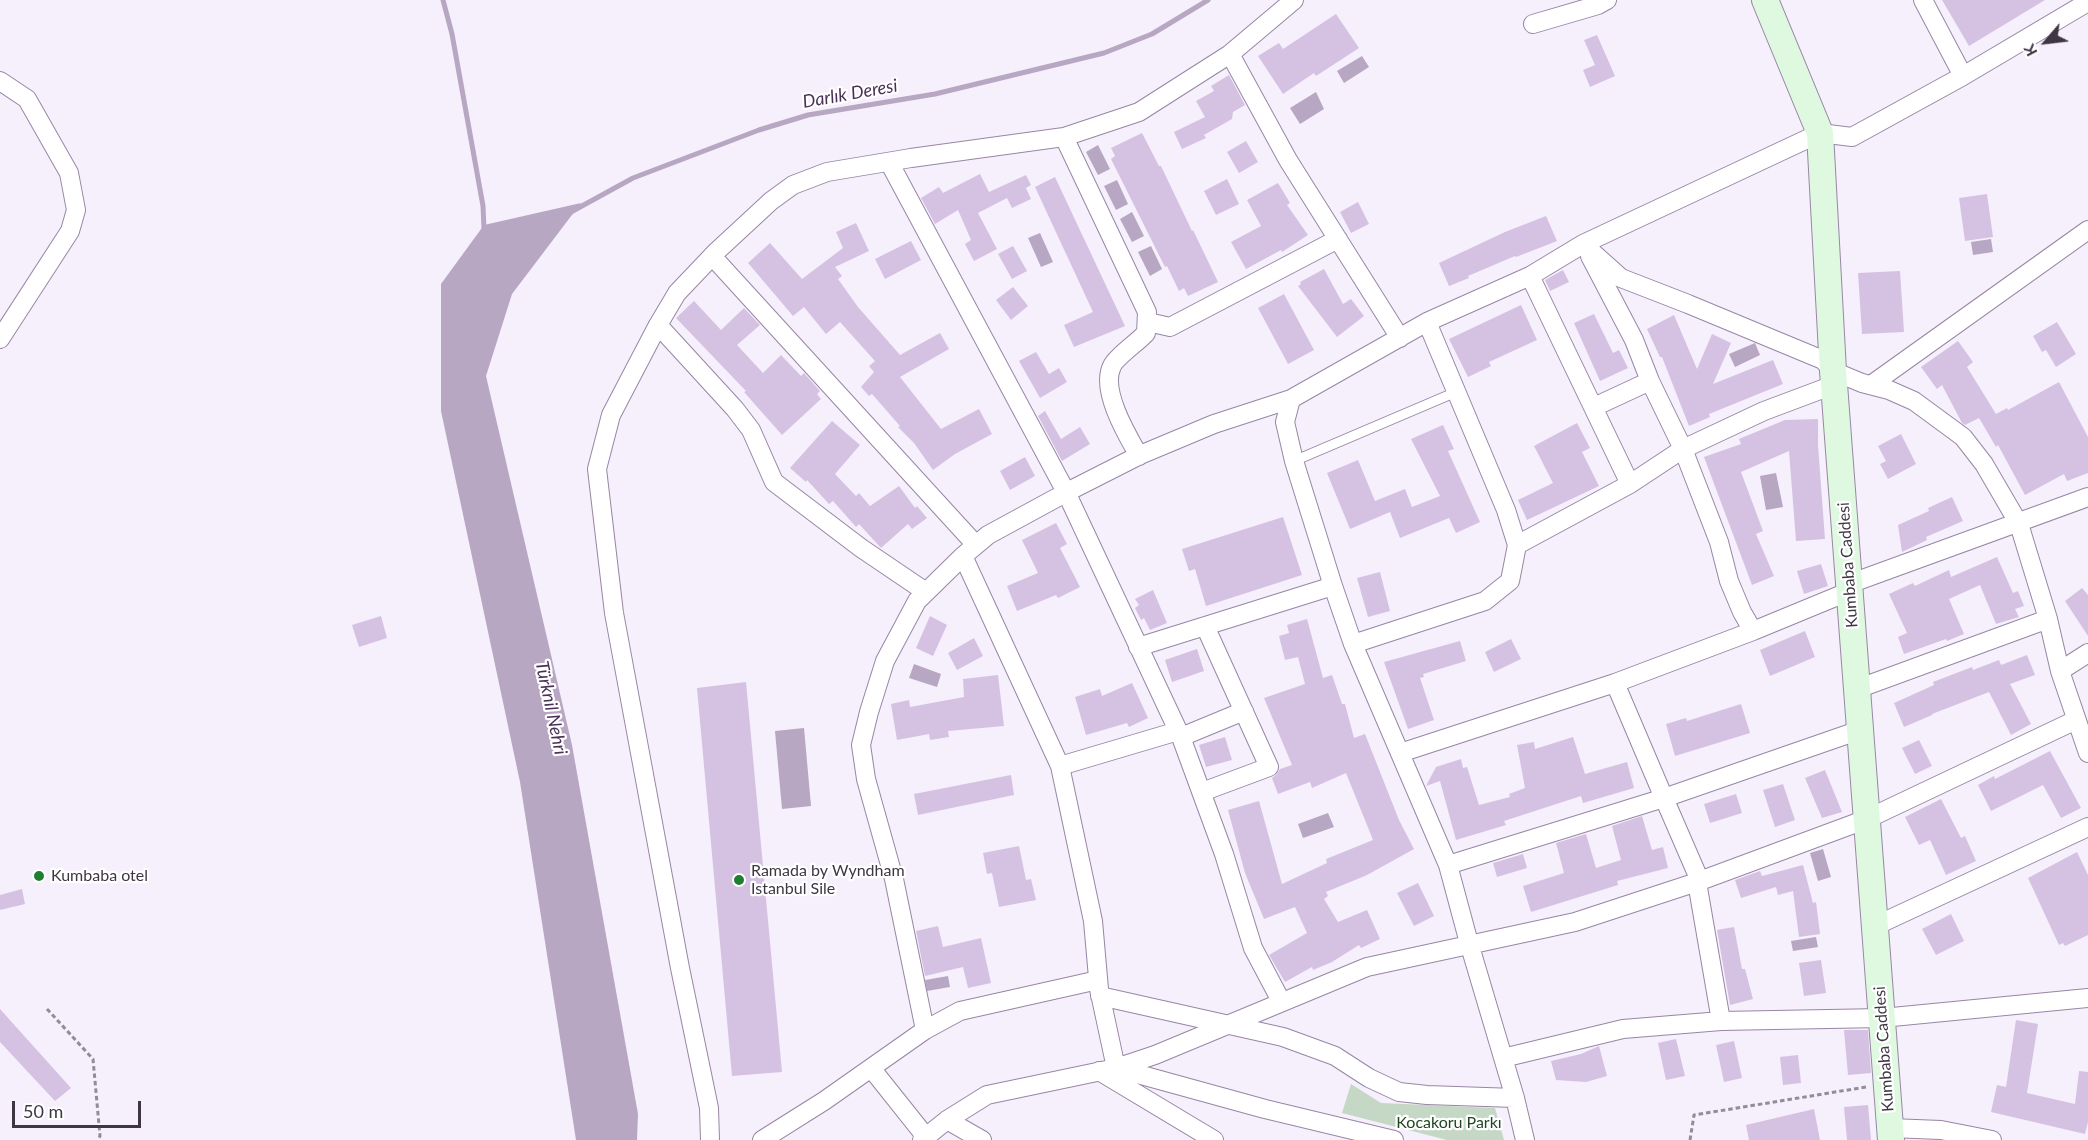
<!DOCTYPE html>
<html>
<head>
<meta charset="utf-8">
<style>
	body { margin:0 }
	#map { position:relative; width:2088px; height:1140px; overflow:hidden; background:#f6effc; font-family:Lato,sans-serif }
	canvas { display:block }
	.north { position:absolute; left:2016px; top:12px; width:60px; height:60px; -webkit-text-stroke:4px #fff; paint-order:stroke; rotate:242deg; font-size:16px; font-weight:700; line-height:24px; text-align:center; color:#3e3643 }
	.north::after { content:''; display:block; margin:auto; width:21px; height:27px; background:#3e3643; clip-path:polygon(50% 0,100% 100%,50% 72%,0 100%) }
	.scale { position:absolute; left:12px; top:1101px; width:129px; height:27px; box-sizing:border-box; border:3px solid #3e3643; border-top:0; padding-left:8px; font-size:18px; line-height:21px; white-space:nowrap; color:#3e3643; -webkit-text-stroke:4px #fff; paint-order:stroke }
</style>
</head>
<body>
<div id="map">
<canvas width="2088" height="1140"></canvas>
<div class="north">K</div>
<div class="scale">50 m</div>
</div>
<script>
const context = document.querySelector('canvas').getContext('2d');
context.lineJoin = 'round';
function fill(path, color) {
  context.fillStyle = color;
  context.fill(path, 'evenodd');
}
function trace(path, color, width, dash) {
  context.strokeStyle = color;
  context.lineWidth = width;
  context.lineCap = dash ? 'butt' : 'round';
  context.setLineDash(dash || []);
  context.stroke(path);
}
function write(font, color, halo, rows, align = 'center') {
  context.font = font + ' Lato,sans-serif';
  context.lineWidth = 4.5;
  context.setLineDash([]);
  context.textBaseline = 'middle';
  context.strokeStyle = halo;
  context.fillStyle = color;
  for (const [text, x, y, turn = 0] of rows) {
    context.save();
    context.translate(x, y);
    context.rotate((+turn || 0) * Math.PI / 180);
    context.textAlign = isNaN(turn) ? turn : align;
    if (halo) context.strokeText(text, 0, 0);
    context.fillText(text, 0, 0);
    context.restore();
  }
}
const green = new Path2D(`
	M1351,1084l30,19 114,5 9,32h-57l-105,-27z`);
const water = new Path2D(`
	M1362,56l7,11 -25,16 -7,-12z
	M1316,92l8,17 -24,15 -10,-16z
	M1098,145l12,24 -12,6 -12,-23z
	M1117,180l11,24 -12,6 -12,-24z
	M581,203l-69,91 -26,82 86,369 66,369 -1,26h-61l-56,-358 -79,-371v-127l43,-59z
	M1132,212l12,24 -12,6 -12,-23z
	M1040,233l13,29 -12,5 -13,-29z
	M1991,239l2,13 -20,3 -2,-13z
	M1151,246l11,23 -12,7 -12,-24z
	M1755,343l5,12 -25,12 -6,-13z
	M1776,473l7,34 -17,3 -6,-34z
	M914,664l27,10 -4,13 -28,-9z
	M804,728l7,78 -29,3 -7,-78z
	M1328,813l6,14 -31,11 -5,-14z
	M1823,849l8,28 -13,4 -8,-28z
	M1816,937l2,10 -25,4 -2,-10z
	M948,976l2,11 -23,4 -2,-11z`);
const stream = new Path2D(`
	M443,0l9,34 31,172 1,23
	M571,212l62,-34 126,-48 49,-15 127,-21 169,-41 48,-19 56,-34`);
const building = new Path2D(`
	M1942,0h103l-76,46z
	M1336,14l23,34 -43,28 -2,-3 -31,21 -25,-38 21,-13 4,6z
	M1597,35l18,41 -25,11 -7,-17 12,-5 -11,-25z
	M1229,75l16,30 -12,7 -1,7 -28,16 2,3 -24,11 -8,-17 31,-15 -9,-16 18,-10 -3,-5z
	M1142,133l17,33h2l31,65 1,-1 25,52 -30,14 -4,-8 -5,3 -12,-25 -2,1 -54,-108 4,-3 -4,-8z
	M1246,141l12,21 -19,11 -12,-21z
	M980,174l9,18 37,-17 5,10 -5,3 5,11 -19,9 -5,-10 -29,15 19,36 -23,12 -9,-17 6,-4 -13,-30 -23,14 -14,-26 18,-11 4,6z
	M1055,177l70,149 -51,21 -10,-22 29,-13 -58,-125z
	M1227,179l12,25 -23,11 -12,-24z
	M1278,183l12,20 -3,2 21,30 -26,17 -1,-2 -35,19 -15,-27 30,-16 -14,-26z
	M1987,194l6,43 -28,4 -6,-43z
	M1358,202l11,22 -18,9 -11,-21z
	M1546,216l11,25 -41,16 -1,-1 -47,20 1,2 -20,8 -10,-23 66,-31z
	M856,223l13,28 -34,16 7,9 -4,3 20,28 42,48 40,-22 9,16 -49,28 41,52 38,-20 13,25 -37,20 -22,16 -19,-27 -16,-16 2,-1 -28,-32 -3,2 -8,-9 13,-15 -5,-6 6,-5 -35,-39 -14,12 -22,-27 -11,9 -45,-53 22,-20 32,36 41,-31 -7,-16z
	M911,241l10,19 -36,19 -10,-20z
	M1013,246l14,25 -15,8 -14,-25z
	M1324,269l19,35 8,-5 13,17 -27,21 -39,-51 3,-2 -1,-2z
	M1563,270l6,12 -19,9 -5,-11z
	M1900,271l4,61 -42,2 -4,-61z
	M1013,287l15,19 -17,14 -15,-20z
	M1284,294l30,56 -26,14 -30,-56z
	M694,301l27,29 23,-22 16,17 -23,20 26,28 18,-18 20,21 3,-3 16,18 -3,3 4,5 -39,36 -38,-43 2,-1 -70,-73z
	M1521,305l16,35 -48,22 2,4 -23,11 -19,-38z
	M1594,314l19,39 6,-3 9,18 -28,13 -26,-58z
	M1674,315l23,54 15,-35 19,9 -18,41 60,-24 10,24 -74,30 1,3 -21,9 -27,-69h-2l-13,-28z
	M2057,322l19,32 -20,13 -10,-17 -4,2 -9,-16z
	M1958,341l15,21 -6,5 29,47 11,-6 1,2 51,-28 29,55v36l-21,8 -3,-7 -39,21 -27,-50 -2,2 -17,-29 -14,7 -3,-2 -20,-38 -5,4 -16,-22z
	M1036,352l13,22 10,-6 8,14 -27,16 -21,-37z
	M1045,411l16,28 19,-12 10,17 -28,17 -24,-45z
	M1818,419v26l7,94 -29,2 -7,-90 -48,21 22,59 -7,3 18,42 -22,9 -48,-128 37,-13 -2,-5 46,-19z
	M832,421l28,24 -25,29 21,22 3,-3 11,13 29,-20 16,22 2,-2 10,12 -15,11 -4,-5 -27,24 -22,-24 -3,3 -23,-26 -4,3 -22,-24 -1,2 -16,-14z
	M1577,423l13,25 -8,4 17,34 -72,34 -9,-20 35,-17 -19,-37z
	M1443,425l11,24 -6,2 32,71 -24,11 -7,-15 -49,20 -10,-26 -40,17 -23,-56 31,-13 17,41 30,-12 7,18 28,-11 -29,-57z
	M1901,434l15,30 -28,15 -8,-15 6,-3 -8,-15z
	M1025,457l10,19 -25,14 -10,-19z
	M1952,497l11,24 -37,16 1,3 -25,12 -4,-27 31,-14 -1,-3z
	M1283,517l19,58 -96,31 -11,-37 -6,2 -7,-22z
	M1056,523l11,21 -7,4 20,39 -22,11 -2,-3 -39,16 -10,-25 31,-13 -16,-33z
	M1997,557l16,36 5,-2 6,15 -9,3 4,8 -23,7 -16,-39 -31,14 15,35 -17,7 -1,-2 -42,15 -6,-17 9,-4 -18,-39 24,-11 2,3 34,-16 2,7z
	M1821,564l7,22 -24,8 -7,-23z
	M1380,572l10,39 -22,6 -11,-39z
	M2082,588l6,7v41l-23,-35z
	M1153,590l14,33 -17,7 -6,-12 -3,2 -6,-12 4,-3 -4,-6z
	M381,616l6,22 -28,9 -7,-22z
	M930,616l17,9 -14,31 -17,-8z
	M1307,619l16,59 9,-3 10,29h3l9,34 11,-4 34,86 15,29 -47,26 -41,17 2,4 -4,3 14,23 29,-12 13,29 -19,9 -2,-3 -27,17 -19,8 -1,-3 -27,15 -16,-27 38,-22 -12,-26 -31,12 -19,-46 -17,-63 31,-9 23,83 45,-21 -1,-4 47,-19 -27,-67 -34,15 -2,-6 -32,12 -6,-16 5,-4 3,-5 12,-4 -28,-67 41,-14 -7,-27 -13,3 -6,-24 10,-3 -2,-8z
	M1805,631l10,26 -45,19 -10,-26z
	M974,638l9,18 -26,14 -9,-17z
	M1511,639l10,20 -27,13 -9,-20z
	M1460,641l6,20 -43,13 1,3 -4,1 14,42 -26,9 -24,-67z
	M1197,649l7,22 -32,11 -7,-22z
	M2027,655l8,20 -25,9 21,40 -20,11 -22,-43 -57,22v1l-28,12 -10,-24 40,-18 -1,-3 39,-15 1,3 26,-10 2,5z
	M998,675l6,51 -56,5 1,6 -19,3 -1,-6 -32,6 -6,-36 18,-4 1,7 54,-10 -1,-18z
	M746,682l36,390 -50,4 -35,-388z
	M1132,683l16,35 -19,9 -2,-4 -41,12 -11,-38 25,-8 2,7z
	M1741,704l9,29 -75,23 -9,-32 20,-6 1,3z
	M1225,737l7,23 -26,7 -7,-22z
	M1573,737l12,37 42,-12 7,26 -51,15 -2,-7 -77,25 2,4 -50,15 -16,-59 -14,5 10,-19 25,-8 2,9 4,-1 12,38 31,-8 -1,-3 16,-6 -8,-43 17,-3 1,7z
	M1919,740l13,26 -17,8 -13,-26z
	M2050,751l31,57 -20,10 -18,-33 -52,26 -13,-26 16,-9 1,3z
	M1825,770l17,42 -20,6 -17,-40z
	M1011,775l3,20 -96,20 -4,-21z
	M1783,784l12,36 -20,7 -12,-37z
	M1736,794l6,19 -32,10 -6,-19z
	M1941,799l20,39 4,-2 11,25 -30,14 -16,-35 -11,5 -14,-28z
	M1642,816l10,34 11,-3 5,21 -51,13 1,4 -87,27 -8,-26 41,-13 -8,-30 30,-9 10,34 25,-8 -9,-34z
	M1019,846l7,34 5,-1 5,21 -37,7 -7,-34 -5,1 -4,-21z
	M2077,852l11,23v60l-23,11 -2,-3 -4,2 -31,-67z
	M1523,854l4,14 -30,9 -4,-14z
	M1803,865l10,38 3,-1 4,32 -21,3 -6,-46 -15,4 -2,-8 -35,11 -6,-18 25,-9 2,5z
	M1418,883l16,33 -20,10 -17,-33z
	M22,889l3,15 -25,6v-15z
	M1951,914l13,27 -28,14 -14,-26z
	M938,926l5,21 38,-9 10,45 -23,5 -5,-21 -38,9 -9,-45z
	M1734,927l8,42h3l8,30 -23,6 -13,-75z
	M1821,960l5,33 -22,3 -5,-33z
	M0,1009l71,79 -16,13 -55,-59z
	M2016,1020l22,4 -11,69 48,11 4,-33 9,1v50l-3,12 -94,-22 6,-27 9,2z
	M1844,1030h24l3,43 -23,2z
	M1676,1039l9,37 -19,4 -8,-37z
	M1734,1041l8,37 -18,4 -8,-37z
	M1599,1046l8,30 -21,6 -30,-2 -5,-19 30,-7z
	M1798,1055l3,28 -18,2 -3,-28z
	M1868,1105l3,35h-24l-3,-33z
	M1814,1109l6,31h-71l-3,-15z`);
const path = new Path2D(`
	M47,1009l46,50 7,77 -2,4
	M1690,1140l4,-25 172,-28`);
const lane = new Path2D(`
	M1294,461l162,-69`);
const street = new Path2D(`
	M1923,0l40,76
	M1533,24l65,-19 9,-5
	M1230,54l58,106 112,178
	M0,81l27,18 42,74 7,37 -6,21 -70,108
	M1064,137l83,175 -1,21c-8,9 -30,24 -34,33 -12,24 15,69 27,90
	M889,162l177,330 115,245 43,117 29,94 28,53
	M1583,244l38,34 67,26 135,56 10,11 29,12 27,7 25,11 49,36 21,27 35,60 29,95 12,52 28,82
	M712,256l264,289
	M1590,256l44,84 16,41 33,68 36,93 10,39 13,31 11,19 97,-40
	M1530,276l100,208
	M1148,322l22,5 168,-88
	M658,325l77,84 16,21 23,52 87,66 65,44
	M1871,385l217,-155
	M1291,399l136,-77 103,-46 53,-32 237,-111 32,4 111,-61 125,-74
	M1594,407l56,-26
	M1517,545l113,-61 53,-35 81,-38 64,-24 5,-16
	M1849,584l239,-87
	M1353,644l132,-43 25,-20 7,-36 -11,-35 -79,-188
	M1138,647l195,-61
	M2060,671l28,-18
	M1857,689l191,-70
	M1181,737l63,-26
	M1400,753l215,-70 138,-52
	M1060,766l118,-35
	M1202,792l67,-25 -64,-141
	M1448,865l216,-67 -49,-115
	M1700,881l-36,-83 196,-68
	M1697,882l24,139
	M1875,926l213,-99
	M1100,996l183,41 52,19 34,22 30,14 28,3 88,3
	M925,1030l-31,-151 -28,-100 -5,-34 8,-33 16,-51 32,-60 46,-45
	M1503,1058l120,-29 98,-8 161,-3 206,-20
	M871,1068l55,69
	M1116,1068l-17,-79 -6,-68 -33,-155 -97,-210 25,-21 81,-44 71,-36 74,-31 77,-25 -6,23 9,39 39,125 20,58 95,221 21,78 46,155 10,42
	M1116,1068l149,41 129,31
	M1099,1071l115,69
	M947,1120l35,20
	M1890,1128l51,2 51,10
	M710,1140l-1,-32 -29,-140 -66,-355 -17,-144 14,-54 47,-90 19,-32 40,-42 54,-50 22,-16 34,-13 84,-14 153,-21 75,-25 91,-58 64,-54
	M762,1140l62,-39 101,-71 35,-19 138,-31
	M922,1140l25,-20 40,-25 129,-27 39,-13 212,-88 208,-45 122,-40 170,-63 209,-99`);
const secondary = new Path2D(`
	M1765,0l55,133 13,238 58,769`);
const markers = [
	[39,876,6,"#1f7e30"],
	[739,880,6,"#1f7e30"]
];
const streetNames = [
	["Kumbaba Caddesi",1848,565,-94],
	["Kumbaba Caddesi",1884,1049,-94]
];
const poiNames = [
	["Ramada by Wyndham",751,871],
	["Istanbul Sile",751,889],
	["Kumbaba otel",51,876]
];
const parkNames = [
	["Kocakoru Parkı",1449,1123]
];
const waterNames = [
	["Darlık Deresi",850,94,-10],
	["Türknil Nehri",551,708,78]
];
fill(green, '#c5d8c5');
fill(water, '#b7a7c2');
trace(stream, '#b7a7c2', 5);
fill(building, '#d5c2e3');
trace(lane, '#9886a5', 11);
trace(street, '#9886a5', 20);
trace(secondary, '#9886a5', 28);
trace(path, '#928b98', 3, [4.5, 3]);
trace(lane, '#fff', 9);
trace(street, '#fff', 18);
trace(secondary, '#dff9e1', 26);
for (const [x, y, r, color] of markers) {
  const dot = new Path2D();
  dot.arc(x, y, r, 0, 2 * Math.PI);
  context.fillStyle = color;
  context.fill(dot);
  trace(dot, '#fff', 2);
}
write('16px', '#3e3643', '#fff', streetNames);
write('16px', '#3e3643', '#fff', poiNames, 'left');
write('16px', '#204624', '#fff', parkNames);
write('italic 18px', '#483057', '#fff', waterNames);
</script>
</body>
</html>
